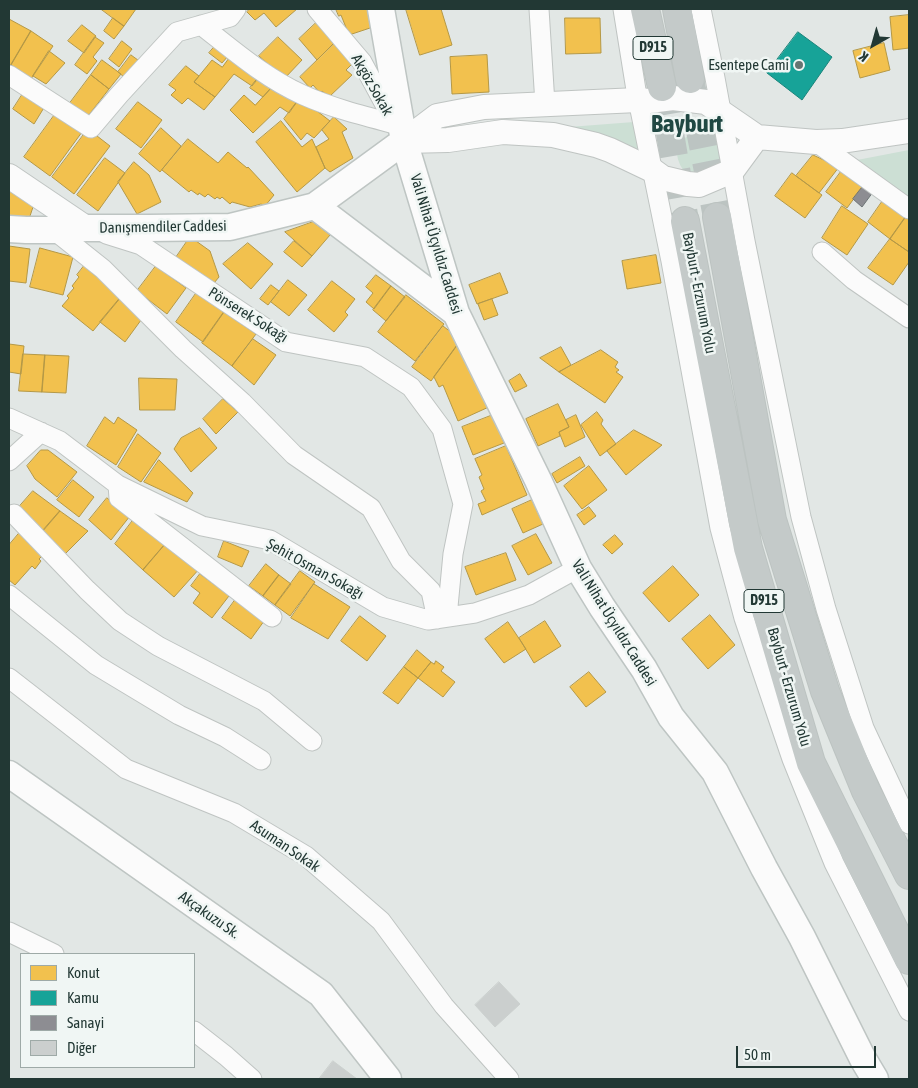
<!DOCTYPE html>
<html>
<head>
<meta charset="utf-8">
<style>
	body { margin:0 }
	#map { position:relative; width:918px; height:1088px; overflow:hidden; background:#e2e7e5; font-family:"Asap Condensed",sans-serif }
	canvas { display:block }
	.frame { position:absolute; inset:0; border:10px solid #223834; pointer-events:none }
	.legend { position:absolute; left:20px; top:953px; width:175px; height:115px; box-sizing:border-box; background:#f0f6f4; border:1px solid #9eaaa7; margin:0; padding:6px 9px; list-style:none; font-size:15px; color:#223834 }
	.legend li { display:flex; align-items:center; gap:10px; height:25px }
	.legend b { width:25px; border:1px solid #9eaaa7 }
	.north { position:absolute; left:848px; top:20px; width:50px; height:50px; -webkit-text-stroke:4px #f0f6f4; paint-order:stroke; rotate:218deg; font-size:14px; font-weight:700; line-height:20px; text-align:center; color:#223834 }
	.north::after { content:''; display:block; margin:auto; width:18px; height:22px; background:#223834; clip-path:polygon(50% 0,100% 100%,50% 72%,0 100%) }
	.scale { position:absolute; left:736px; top:1046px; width:140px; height:22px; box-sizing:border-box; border:2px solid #223834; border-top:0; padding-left:6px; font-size:15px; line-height:18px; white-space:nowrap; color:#223834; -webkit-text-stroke:4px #f0f6f4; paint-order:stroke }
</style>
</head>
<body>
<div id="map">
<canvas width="918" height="1088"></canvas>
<div class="frame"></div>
<ul class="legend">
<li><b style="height:14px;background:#f2c14e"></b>Konut</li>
<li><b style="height:14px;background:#17a398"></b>Kamu</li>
<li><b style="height:14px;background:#8d8d92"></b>Sanayi</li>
<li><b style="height:14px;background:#cbcfce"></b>Diğer</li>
</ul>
<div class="north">K</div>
<div class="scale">50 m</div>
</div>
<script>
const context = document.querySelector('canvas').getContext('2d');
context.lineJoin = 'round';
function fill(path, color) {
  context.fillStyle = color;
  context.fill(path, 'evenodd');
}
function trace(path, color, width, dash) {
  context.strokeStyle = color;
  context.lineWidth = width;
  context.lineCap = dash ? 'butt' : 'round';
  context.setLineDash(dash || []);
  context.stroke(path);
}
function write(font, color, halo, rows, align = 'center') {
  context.font = font + ' "Asap Condensed",sans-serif';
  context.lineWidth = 5;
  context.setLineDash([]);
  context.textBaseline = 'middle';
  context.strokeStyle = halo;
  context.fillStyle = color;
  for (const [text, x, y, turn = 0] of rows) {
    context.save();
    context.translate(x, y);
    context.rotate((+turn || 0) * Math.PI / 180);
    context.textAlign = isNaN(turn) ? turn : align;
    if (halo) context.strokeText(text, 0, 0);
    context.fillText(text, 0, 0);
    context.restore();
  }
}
const green = new Path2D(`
	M634,122l4,29 -95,-22z
	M697,132c18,0 20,6 24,22 1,5 1,8 -1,12 -3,5 -9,8 -13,11 -7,-2 -15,-3 -21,-5 -3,-2 -6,-6 -7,-10 -6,-15 5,-27 18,-30z
	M909,150v47l-52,-37z`);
const homes = new Path2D(`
	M101,9h35l-12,17z
	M250,9h47l-21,18 -12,-14 -9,7 -8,-8z
	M336,9h35l5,17 -27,9 -8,-20 -2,1z
	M406,9h35l11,36 -32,10z
	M909,15v33l-16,2 -3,-33z
	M113,18l11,8 -10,13 -10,-8z
	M565,18h35l1,35 -35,1z
	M9,19l22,12 -20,34 -2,-1z
	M317,22l18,20 -18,18 -18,-21z
	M82,25l14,11 -12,17 -16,-12z
	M31,31l22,15 -22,33 -20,-14z
	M95,37l9,6 -11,14 4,4 -10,13 -12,-9z
	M278,37l24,23 -18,19 -25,-23z
	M122,41l10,8 -13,18 -10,-8z
	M337,41l19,19 -10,10 6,5 -23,22 -7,-6 -2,2 -7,-8 -3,3 -10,-11z
	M884,43l6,27 -30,8 -7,-27z
	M216,45l13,10 -7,8 -13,-10z
	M49,51l16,12 -19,21 -13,-8z
	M131,55l11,8 -13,18 -11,-9z
	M487,55l2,37 -37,2 -2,-37z
	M231,56l29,20 -8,10 -18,-12 -19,23 -21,-15 18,-22 10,7z
	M102,60l19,14 -12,15 -18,-14z
	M186,66l13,10 -5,6 21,15 -11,13 -16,-12 -6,6 -11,-9 5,-5 -7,-5z
	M91,75l18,14 -21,27 -18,-13z
	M258,78l16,7 -11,12 -13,-9z
	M274,85l25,14 -10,14 -9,-6 -27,26 -23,-23 14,-15 11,10z
	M24,92l21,14 -11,18 -21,-15z
	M300,98l30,23 -16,17 -7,-5 -6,7 -17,-21z
	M138,102l24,18 -21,28 -25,-19z
	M56,113l26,19 -32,44 -26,-19z
	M334,117l13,12 -5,3 11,26 -23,14 -5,-4 -9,-21 13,-8 -7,-9z
	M281,121l21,26 10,-8 13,29 -28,24 -41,-50z
	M161,128l20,18 -21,26 -21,-18z
	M88,129l22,17 -36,48 -22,-17z
	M188,139l30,24 10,-11 19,16 1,-1 26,28 -9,11 -4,-2 -11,3 -18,-5 -2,2 -8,-7 -2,2 -3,-2 -2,2 -7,-5 -3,3 -6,-4 -1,2 -7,-5 -2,2 -27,-22z
	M813,155l26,12 -20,26 -23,-17z
	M105,158l20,15 -27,38 -21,-16z
	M134,162l15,13 12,27 -24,12 -19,-32z
	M843,169l21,16 -17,23 -21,-16z
	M792,173l30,22 -17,23 -30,-22z
	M9,183l26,18 -6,18 -20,-3z
	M884,199l23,16 -17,24 -22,-17z
	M842,206l26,18 -21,31 -25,-17z
	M907,215l2,2v35l-19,-13z
	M313,222l17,13 -18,21 -27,-24z
	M890,239l19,13v10l-16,23 -25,-17z
	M188,240l8,1 14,10 9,26 -5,6 -39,-24z
	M294,241l18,15 -10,11 -18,-15z
	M248,243l25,21 -22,25 -28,-25z
	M9,246l21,3 -4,34 -17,-2z
	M40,248l33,9 -10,38 -33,-8z
	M656,255l5,28 -34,6 -5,-28z
	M84,266l37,31 -28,34 -31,-25 7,-8 -2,-2 7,-8 -2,-2 7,-9 -2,-2z
	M156,266l30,22 -19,26 -30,-23z
	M500,273l8,20 -31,11 -8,-19z
	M376,275l15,11 -17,23 -8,-7 7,-9 -7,-6z
	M288,280l19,15 -18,21 -18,-14z
	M332,281l23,18 -10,13 3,3 -14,17 -26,-22z
	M271,285l8,6 -11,14 -8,-6z
	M391,286l14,11 -19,24 -13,-11z
	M197,292l27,20 -21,30 -27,-20z
	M406,295l38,29 -29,37 -37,-29z
	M121,297l23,19 -19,26 -25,-20z
	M492,299l6,16 -14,5 -6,-16z
	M224,312l32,22 -24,32 -30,-23z
	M443,326l18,14 -30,41 -19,-14z
	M253,339l23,16 -22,30 -22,-19z
	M461,340l30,66 -33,15 -15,-36 -4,2 -5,-10z
	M9,344l15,2 -3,28 -12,-2z
	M561,347l10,18 -12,7 -19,-14z
	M601,350l17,12 -3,5 4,3 -3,2 7,5 -18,26 -46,-31z
	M23,354l22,1 -3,37 -23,-1z
	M45,355l24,1 -3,37 -24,-1z
	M520,374l7,12 -12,6 -6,-11z
	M139,378l38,1 -2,31h-35z
	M223,399l15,13 -22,22 -13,-15z
	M558,404l11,23 -10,5 1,4 -22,10 -12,-27z
	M597,412l6,8 -2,4 15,20 -16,12 -19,-31z
	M493,415l11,28 -31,12 -11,-28z
	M576,415l9,22 -20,10 -6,-15 10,-5 -3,-7z
	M105,417l9,7 4,-7 19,13 -21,35 -29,-19z
	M200,428l17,20 -26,24 -17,-23 7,-11z
	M634,430l28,15 -36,30 -19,-24z
	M138,434l23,19 -20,29 -23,-15z
	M506,446l21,49 -45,20 -4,-11 8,-3 -5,-10 3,-2 -5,-12 3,-2 -7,-16z
	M41,450h7l29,22 -20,25 -22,-18 -8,-13z
	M580,457l5,9 -28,17 -5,-9z
	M159,460l34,33 -6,9 -43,-20z
	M589,466l18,24 -25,19 -18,-23z
	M73,480l21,17 -15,20 -22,-17z
	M33,491l27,20 -18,21 -23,-25z
	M107,498l23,18 -19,24 -22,-20z
	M532,500l11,24 -20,9 -11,-24z
	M589,507l7,9 -12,9 -7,-10z
	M60,511l28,20 -26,26 -22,-23z
	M134,519l32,24 -23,27 -28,-26z
	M21,531l24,22 -6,6 2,2 -6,8 -3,-3 -17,19 -6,-5v-35z
	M536,534l16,29 -24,12 -16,-29z
	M615,535l8,9 -11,10 -9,-9z
	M168,541l32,27 -26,29 -31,-27z
	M224,541l25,10 -7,16 -24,-10z
	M506,553l10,27 -40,15 -11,-28z
	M266,564l13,11 -16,21 -14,-10z
	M673,566l26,29 -30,27 -26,-29z
	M300,571l15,11 -25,34 -15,-11z
	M200,574l15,11 3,-4 14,11 -20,26 -19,-15 7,-10 -9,-7z
	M279,575l12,9 -16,21 -12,-9z
	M314,584l36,23 -22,32 -37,-21z
	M238,596l29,21 -16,22 -29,-21z
	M710,615l25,30 -27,24 -26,-30z
	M360,616l26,20 -19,25 -26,-20z
	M545,621l16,25 -27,17 -15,-25z
	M508,622l18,27 -22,14 -19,-24z
	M417,650l14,12 -13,16 -14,-11z
	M436,661l8,6 -3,4 14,11 -12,15 -25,-19 13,-16 3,2z
	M404,667l14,11 -20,26 -15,-11z
	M589,672l17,20 -20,15 -16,-20z`);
const public = new Path2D(`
	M798,32l34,25 -30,43 -35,-27z`);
const industry = new Path2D(`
	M864,185l9,7 -11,15 -9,-8z`);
const building = new Path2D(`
	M499,982l21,22 -25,23 -20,-22z
	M333,1061l24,18h-38z`);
const trunkTunnel = new Path2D(`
	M690,79l27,138
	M662,87l23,134`);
const minor = new Path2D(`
	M317,9l45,53 34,63
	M539,9l6,95
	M623,9l13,81 35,171 49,267 24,90 48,141 42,104 75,148
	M701,9l14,69 30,163 56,276 25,92 38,119 45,96
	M201,25c32,25 64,53 102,70 29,13 61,21 92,29
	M9,75l82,53 28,-33 58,-63 53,-15 6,-8
	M816,142l93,67
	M54,230l49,39 80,80 59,53 52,53 77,53 30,53 30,30 6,28
	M106,234l35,11 145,97 79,15 46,30 31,42 21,75 -10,50 -6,63
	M822,252l32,28 55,38
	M9,418l51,23 58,44 84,41 68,14 113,67 45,13 47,-7 54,-18 49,-27
	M9,461l32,-29
	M118,485l1,13 153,119
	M14,514l73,76 33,31 38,25 106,55 48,40
	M9,595l87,70 83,50 46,22 36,23
	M9,678l117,91 108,44 72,43 75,65 63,85 65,73
	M9,932l45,22
	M194,1031l32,25 26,23`);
const tertiary = new Path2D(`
	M404,141l33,-25 47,-9 154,-7 11,1 24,-3 33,4 51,35 59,5 26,-1 67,-10
	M404,141l44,-1 55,-8 50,3 43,10 14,5 42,20 11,8 25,6 11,1 33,-14 25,-34
	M9,176l77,52`);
const secondary = new Path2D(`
	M381,9l23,132 52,172 82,167 40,88 24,39 42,62 27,48 44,55 49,96 38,69 61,122 12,20
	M315,206l141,107
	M9,229l17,1h28l32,-2h62l82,-1 85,-21 89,-65
	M9,774l312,220 67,85`);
const trunk = new Path2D(`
	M645,9l17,78
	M677,9l13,70
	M717,217l55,303 53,171 41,100 43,84
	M685,221l63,327 63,215 98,197`);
const markers = [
	[799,65,5,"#657572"]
];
const shields = [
	[653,48,40],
	[764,601,40]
];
const shieldNames = [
	["D915",653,48],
	["D915",764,601]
];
const poiNames = [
	["Esentepe Cami",789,65]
];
const streetNames = [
	["Akgöz Sokak",372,85,60],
	["Danışmendiler Caddesi",163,227,-1],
	["Vali Nihat Üçyıldız Caddesi",436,244,73],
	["Bayburt - Erzurum Yolu",699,293,79],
	["Pönserek Sokağı",248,315,32],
	["Şehit Osman Sokağı",315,569,29],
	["Vali Nihat Üçyıldız Caddesi",614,623,58],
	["Bayburt - Erzurum Yolu",789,687,74],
	["Asuman Sokak",285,846,34],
	["Akçakuzu Sk.",209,915,35]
];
const townNames = [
	["Bayburt",687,124]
];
fill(green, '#ccdfd4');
fill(homes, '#f2c14e');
trace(homes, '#b49846', 1);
fill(public, '#17a398');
trace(public, '#1a837a', 1);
fill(industry, '#8d8d92');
trace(industry, '#6d7476', 1);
fill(building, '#cbcfce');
trace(building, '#cbd0ce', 1);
trace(trunkTunnel, '#bcc4c2', 28, [28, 14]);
trace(minor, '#bfc4c2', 21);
trace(tertiary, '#bfc4c2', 26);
trace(secondary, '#bec5c3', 29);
trace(trunk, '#bcc3c1', 30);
trace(minor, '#fbfbfb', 19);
trace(tertiary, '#fbfbfb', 24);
trace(secondary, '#fbfbfb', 26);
trace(trunk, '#c4cac9', 28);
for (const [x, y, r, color] of markers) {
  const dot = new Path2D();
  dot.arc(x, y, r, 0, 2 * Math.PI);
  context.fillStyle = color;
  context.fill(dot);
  trace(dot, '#f0f6f4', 2);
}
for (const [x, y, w] of shields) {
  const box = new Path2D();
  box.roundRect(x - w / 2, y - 11.5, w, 23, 4);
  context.fillStyle = '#f0f6f4';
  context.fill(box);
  trace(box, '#223834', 1);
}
write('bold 14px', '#223834', null, shieldNames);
write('15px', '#223834', '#f0f6f4', poiNames, 'right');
write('15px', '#223834', '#f0f6f4', streetNames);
write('bold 25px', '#204843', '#f0f6f4', townNames);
</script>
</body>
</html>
